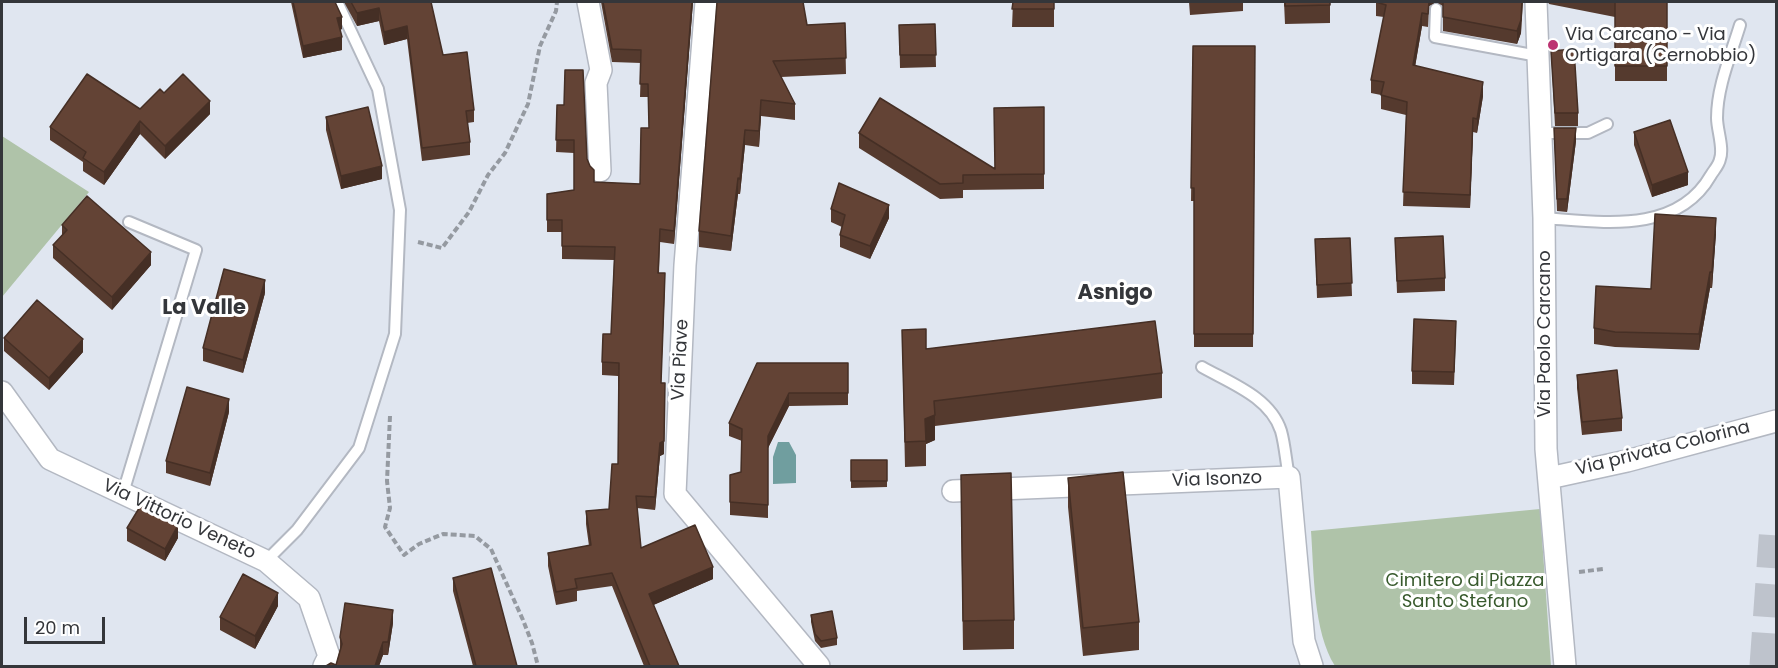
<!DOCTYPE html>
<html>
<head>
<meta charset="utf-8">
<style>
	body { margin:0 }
	#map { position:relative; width:1778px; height:668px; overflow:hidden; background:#e0e6f0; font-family:Poppins,sans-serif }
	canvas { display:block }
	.frame { position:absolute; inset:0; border:3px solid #34363a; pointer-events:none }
	.scale { position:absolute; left:24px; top:617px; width:81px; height:27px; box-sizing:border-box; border:3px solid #34363a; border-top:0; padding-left:8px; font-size:18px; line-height:21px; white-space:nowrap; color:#34363a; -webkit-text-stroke:4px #fff; paint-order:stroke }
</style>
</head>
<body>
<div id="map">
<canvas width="1778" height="668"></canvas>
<div class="frame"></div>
<div class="scale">20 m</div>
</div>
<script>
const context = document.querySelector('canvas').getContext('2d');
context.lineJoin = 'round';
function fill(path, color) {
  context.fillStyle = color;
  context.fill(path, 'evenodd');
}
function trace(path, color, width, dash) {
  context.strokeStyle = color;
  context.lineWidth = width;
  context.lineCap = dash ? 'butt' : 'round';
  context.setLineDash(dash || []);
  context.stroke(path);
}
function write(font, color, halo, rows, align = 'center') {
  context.font = font + ' Poppins,sans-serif';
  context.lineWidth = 6;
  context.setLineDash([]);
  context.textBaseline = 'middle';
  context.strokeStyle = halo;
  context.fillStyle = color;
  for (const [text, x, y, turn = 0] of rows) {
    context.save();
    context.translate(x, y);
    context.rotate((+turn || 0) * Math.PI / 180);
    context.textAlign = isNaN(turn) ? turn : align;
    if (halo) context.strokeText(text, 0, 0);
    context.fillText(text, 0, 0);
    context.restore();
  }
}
const green = new Path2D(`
	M2,136l87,56 -87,105z
	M1540,509l11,157h-216c-22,-35 -21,-94 -24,-135z`);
const water = new Path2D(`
	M778,442h11l7,13v28l-23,1v-27z`);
const highwayTunnel = new Path2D(`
	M1766,666l10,-140`);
const path = new Path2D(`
	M418,242l24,6 27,-36 19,-37 17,-22 23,-49 12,-58 16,-35 1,-9
	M390,416l-3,65 3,27 -5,19 19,28 15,-11 24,-10 32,2 16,13 32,71 9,23 6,23
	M1579,572l24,-3`);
const lane = new Path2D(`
	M1436,9l-1,28 103,19
	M1541,133h47l19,-9
	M1544,218c58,4 133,17 167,-43 3,-5 8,-10 9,-16 4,-11 -3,-29 -3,-41 0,-32 14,-63 23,-93
	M1202,367c28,16 68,30 79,64 4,14 5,31 8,46
	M123,493l73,-243 -67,-28
	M266,561l31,-31 62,-82 36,-114 5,-124 -22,-121 -39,-83`);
const street = new Path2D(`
	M588,2l13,68 -5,13 4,88
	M706,2l-21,263 -10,229 144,172
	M1536,2l8,216 2,231 19,217
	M2,392l48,67 216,102 43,37 20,58 -5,10
	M1549,478l78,-17 149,-40
	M953,491l336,-14 15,164 8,25`);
const wall = new Path2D(`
	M291,2h44l7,27 -2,1 2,20 -39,8z
	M344,2h87l12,53 31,55v12l-7,1 3,19v13l-48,6 -15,-122 -23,6 -5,-24 -22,5z
	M601,2h92l-19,242 -14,-2 -1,31 6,13 -4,97 3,71 -4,2 -5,54 -18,-2 4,40 72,31 -60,26 26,61h-35l-32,-80 -35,5v10l-21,4 -8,-39v-13l41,-7 -3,-22v-13l23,-2 9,-45v-88l-16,-1v-13l9,-28 3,-74 -52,-1v-27h-15v-38l27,-4v-37l-18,-1 1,-47 30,54 7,23 46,2 9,-56 -1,-31h-8l1,-34 -29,-1z
	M717,2l90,23 38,-2 1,51 -65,3 14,27v16l-34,-4 -2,31 -14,-2 -5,49h-2l-7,57 -32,-4v-16z
	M1013,2h41v25h-42z
	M1189,2h54v9l-53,4z
	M1284,2h46v21l-45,1z
	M1376,2h147l-2,31 -4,11 -74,-13v-25l-7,-4 -7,4 -1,21 -6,-1 -7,40 68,30 -6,37 -4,-1 -3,76 -67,-2 3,-91 -25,-6v-14l-10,-2v-13l13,-63 -8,-1z
	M1548,2h119v79h-52v-64l-66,-13z
	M935,24l1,43 -36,1 -1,-43z
	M1193,46h62l-2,301h-59v-146h-3z
	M1551,51l27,62v13h-23z
	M164,93l46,21 -45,45 -25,-25 -36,51 -21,-14v-9l-33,-22v-13l90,-18z
	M1044,107v82l-81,1v8l-23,1 -81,-51v-15l135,36z
	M326,117l56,62 -41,10 -15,-59z
	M1554,128l22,13 -9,71 -10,-1z
	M1634,132l54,53 -36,12 -18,-52z
	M831,209l58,9 -19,41 -30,-12v-12l2,-8 -11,-5z
	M62,225l89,40 -39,45 -59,-52v-13l9,-9z
	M1716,233l-4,55h-2l-11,62 -84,-3 -21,-3v-16l57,-39z
	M1350,238l2,58 -35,2 -2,-59z
	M1395,238l50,40v13l-48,2z
	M265,293l-22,80 -40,-12v-13z
	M902,330l24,19 236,24v25l-227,28v14l-9,4v22l-21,1z
	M1456,334l-2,51 -42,-1v-13z
	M4,338l79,14 -34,38 -45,-39z
	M848,363v42l-59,1 -21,42v70l-38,-3v-40l11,-3 1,-31 -13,-5v-13z
	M1577,375l45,43v13l-40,4 -5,-47z
	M229,412l-19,74 -44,-13v-12z
	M851,460h36v27l-36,1z
	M1068,478l71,144v28l-56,6 -15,-149z
	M961,503l53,117v29l-51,1z
	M127,528l51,10 -13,23 -38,-20z
	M453,578l64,88h-44l-20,-75z
	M278,606l-23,43 -35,-19v-13z
	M811,615l26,23v7l-16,3 -6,-7 -4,-19z
	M393,623l-5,32h-5l-4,11h-53l10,-1 4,-16v-12z`);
const shadedWall = new Path2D(`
	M692,2h1l-19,242v-13z
	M1429,2h7l-7,4 -1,21z
	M1522,2l-1,31 -4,11v-13z
	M379,8v13l-22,5v-13z
	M1422,13v13l-9,53v-14z
	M342,17v12l-5,1v-12z
	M407,26v13l-23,6v-13z
	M342,37v13l-39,8v-12z
	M1483,82v14l-6,37v-14z
	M761,100v16l-2,31v-16z
	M210,101v13l-45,45v-13z
	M1473,118v14l-3,76v-13z
	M140,121v13l-36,51v-13z
	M1576,128v13l-9,71v-13z
	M745,130v15l-5,49v-15z
	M382,166v13l-41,10v-13z
	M1688,172v13l-36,12v-12z
	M738,178v16l-7,57v-15z
	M889,205v13l-19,41v-13z
	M1716,218v15l-4,55v-16z
	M151,252v13l-39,45v-13z
	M1710,272v16l-11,62v-16z
	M265,280v13l-22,80v-13z
	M83,339v13l-34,38v-12z
	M665,383l-1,71 -4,2 -5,54v-13z
	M789,393v13l-21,42v70v-82z
	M229,399v13l-19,74v-13z
	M935,415v25l-9,4 -1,-25z
	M178,525v13l-13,23v-12z
	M713,567v12l-64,28v-13z
	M278,593v13l-23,43v-13z
	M393,610v13l-5,32v-13z
	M383,642v13l-4,11h-4z`);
const building = new Path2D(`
	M293,2h42l7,15 -5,1 5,19 -39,9z
	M351,2h80l12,53 24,-3 7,58 -8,1 4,31 -48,6 -15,-122 -23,6 -5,-24 -22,5z
	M603,2h89l-18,229 -14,-2 -2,44h7l-4,110h4l-1,58 -4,2 -5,54 -19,-1 5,52 54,-23 18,42 -64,27 30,72h-29l-38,-93 -37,6 2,9 -21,4 -8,-39 43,-8 -5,-34 23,-2 3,-45h6l1,-101 -17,-1 1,-28h8l4,-87 -53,-1v-26h-15v-26l27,-4v-50h-18l1,-35h7l1,-35h18l4,89 3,7 4,4v12l46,2 1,-56h8l-1,-44h-8l1,-34 -29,-1z
	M717,2h86l4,23 38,-2 1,35 -73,3 22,43 -34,-4 -2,31 -14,-1 -5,49 -2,-1 -7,58 -32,-5z
	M1013,2h41v7h-42z
	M1285,2h45v3l-45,1z
	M1376,2h53l-1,12 -6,-1 -9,52 70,17 -6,37 -4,-1 -3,77 -67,-3 4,-90 -26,-7 3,-13 -13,-2 15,-75z
	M1443,2h79l-1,18 -4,11 -74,-14z
	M1613,2h54v64h-52v-64z
	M935,24l1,31h-36l-1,-30z
	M1193,46h62l-2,288h-59v-146h-3z
	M1574,49l4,64h-23l-4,-62z
	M87,74l53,35 20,-20 4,4 19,-19 27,27 -45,45 -25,-25 -36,51 -21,-14 3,-6 -36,-25z
	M880,98l115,71 -1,-61 50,-1v67l-81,1v8l-23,1 -81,-51z
	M368,107l14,59 -41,10 -15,-59z
	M1670,120l18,52 -36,13 -18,-53z
	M1554,128h22l-9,71h-10z
	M839,183l50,22 -19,41 -30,-11 5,-20 -14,-6z
	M87,196l64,56 -39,45 -59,-52 14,-15 -5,-5z
	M1655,214l61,4 -4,54h-2l-11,62 -84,-2 -21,-4 2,-42 55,3z
	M1443,236l2,42 -48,3 -2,-43z
	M1350,238l2,45 -35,2 -2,-46z
	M224,269l41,11 -22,80 -40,-12z
	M37,300l46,39 -34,39 -45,-40z
	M1414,319l42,2 -2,51 -42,-1z
	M1155,321l7,52 -228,28 1,14 -10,4 1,22 -21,1 -3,-112 24,-1v20z
	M757,363h91v30h-59l-21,43v69l-38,-3v-27l11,-3 1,-43 -13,-6z
	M1617,370l5,48 -40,4 -5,-47z
	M187,387l42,12 -19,74 -44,-12z
	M851,460h36v21h-36z
	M1123,472l16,150 -56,6 -15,-150z
	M1011,473l3,147 -51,1 -2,-146z
	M141,505l37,20 -13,24 -38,-21z
	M491,568l26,98h-41l-23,-88z
	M243,574l35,19 -23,43 -35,-19z
	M345,603l48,7 -5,32h-5l-8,24h-49l5,-3 5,2 6,-21 -2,-7z
	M832,611l5,27 -16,3 -6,-7 -4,-19z`);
const markers = [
	[1553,45,6,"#bc3371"]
];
const poiNames = [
	["Via Carcano - Via",1565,35],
	["Ortigara (Cernobbio)",1565,56]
];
const streetNames = [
	["Via Paolo Carcano",1545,334,-90],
	["Via Piave",681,360,-87],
	["Via privata Colorina",1663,449,-14],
	["Via Isonzo",1217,480,-2],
	["Via Vittorio Veneto",179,520,25]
];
const parkNames = [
	["Cimitero di Piazza",1465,581],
	["Santo Stefano",1465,602]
];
const quarterNames = [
	["Asnigo",1115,294],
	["La Valle",204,309]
];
fill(green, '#afc3a9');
fill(water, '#709e9f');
trace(highwayTunnel, '#bec3cc', 33, [33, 16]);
trace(lane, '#b3b8c2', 14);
trace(street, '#b3b8c2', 24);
trace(path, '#959aa1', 4, [6, 3]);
trace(lane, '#fff', 10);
trace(street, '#fff', 21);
fill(wall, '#553a2e');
fill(shadedWall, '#452f25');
fill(building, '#634335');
trace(building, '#452f25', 1.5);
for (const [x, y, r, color] of markers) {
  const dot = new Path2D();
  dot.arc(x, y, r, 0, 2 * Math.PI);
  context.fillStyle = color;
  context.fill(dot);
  trace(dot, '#fff', 2);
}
write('18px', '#34363a', '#fff', poiNames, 'left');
write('18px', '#34363a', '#fff', streetNames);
write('18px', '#385a2d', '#fff', parkNames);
write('bold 21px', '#34363a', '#fff', quarterNames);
</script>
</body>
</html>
